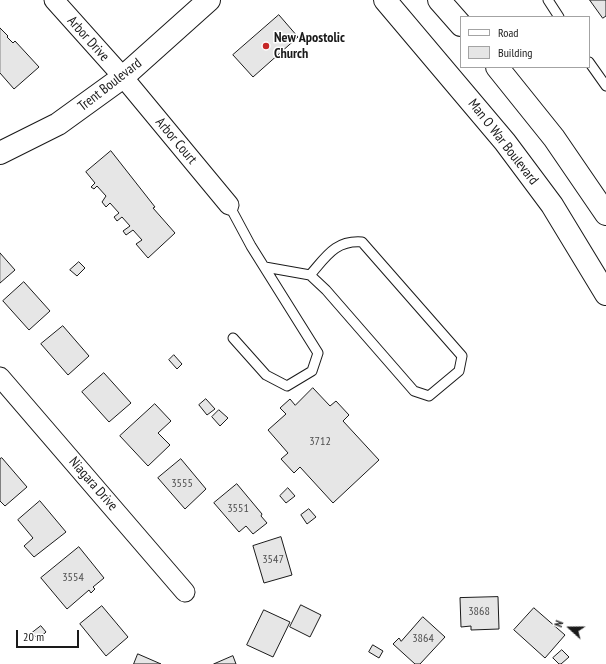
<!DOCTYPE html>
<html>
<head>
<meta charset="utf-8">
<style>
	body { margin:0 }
	#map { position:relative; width:606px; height:664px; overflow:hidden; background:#fff; font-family:"PT Sans Narrow",sans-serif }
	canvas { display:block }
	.legend { position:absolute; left:460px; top:16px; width:130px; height:52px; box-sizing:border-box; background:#fff; border:1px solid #a3a3a3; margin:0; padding:5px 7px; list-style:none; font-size:12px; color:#1a1a1a }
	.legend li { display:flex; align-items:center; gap:8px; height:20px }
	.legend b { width:20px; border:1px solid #a3a3a3 }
	.north { position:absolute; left:550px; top:608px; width:40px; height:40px; -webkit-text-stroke:3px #fff; paint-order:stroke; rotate:291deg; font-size:11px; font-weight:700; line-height:16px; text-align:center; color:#1a1a1a }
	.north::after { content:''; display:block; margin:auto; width:14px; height:18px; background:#1a1a1a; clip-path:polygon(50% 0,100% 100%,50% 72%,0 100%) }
	.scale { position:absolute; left:16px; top:630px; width:63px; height:18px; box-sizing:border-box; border:2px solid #1a1a1a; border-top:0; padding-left:5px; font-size:12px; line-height:14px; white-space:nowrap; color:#1a1a1a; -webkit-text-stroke:3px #fff; paint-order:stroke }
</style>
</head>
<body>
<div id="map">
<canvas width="606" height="664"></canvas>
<ul class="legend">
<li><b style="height:5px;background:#fff"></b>Road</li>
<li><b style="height:11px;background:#e6e6e6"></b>Building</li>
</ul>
<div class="north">N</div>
<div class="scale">20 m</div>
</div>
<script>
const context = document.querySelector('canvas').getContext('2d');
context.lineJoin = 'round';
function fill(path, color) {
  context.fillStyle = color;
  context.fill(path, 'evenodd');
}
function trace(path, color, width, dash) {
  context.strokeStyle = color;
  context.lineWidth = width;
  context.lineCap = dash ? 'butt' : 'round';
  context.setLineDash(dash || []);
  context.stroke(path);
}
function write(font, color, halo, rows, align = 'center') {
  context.font = font + ' "PT Sans Narrow",sans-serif';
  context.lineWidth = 3;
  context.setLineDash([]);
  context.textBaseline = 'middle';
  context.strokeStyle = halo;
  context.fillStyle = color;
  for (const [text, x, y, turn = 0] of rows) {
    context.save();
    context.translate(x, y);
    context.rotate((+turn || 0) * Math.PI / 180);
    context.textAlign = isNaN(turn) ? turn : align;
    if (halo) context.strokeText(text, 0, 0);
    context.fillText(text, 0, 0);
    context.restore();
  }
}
const building = new Path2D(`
	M590,0h16v16l-3,2z
	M279,15l19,22 -45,40 -20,-22z
	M0,28l8,8 -1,1 6,6 2,-2 24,26 -25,22 -14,-16z
	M111,151l44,56 -2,1 22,25 -27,25 -12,-14 6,-4 -9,-10 -7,5 -3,-4 7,-5 -8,-9 -5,4 -3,-4 5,-4 -9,-10 -4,4 -4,-5 4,-6 -9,-10 -3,3 -3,-2 4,-4 -9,-11z
	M0,253l15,17 -15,13z
	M79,262l6,6 -8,8 -7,-6z
	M24,282l26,29 -21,19 -26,-29z
	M63,326l26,30 -21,19 -27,-31z
	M174,355l8,9 -5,5 -8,-9z
	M104,373l27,30 -22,19 -27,-30z
	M313,388l17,18 6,-5 13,14 -6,6 36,39 -46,43 -33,-36 -6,6 -13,-14 7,-6 -20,-23 18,-16 -6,-6 10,-9 5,6z
	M206,399l9,10 -8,6 -8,-10z
	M155,404l16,17 -13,12 12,12 -22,21 -28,-30z
	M219,410l9,8 -8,8 -8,-9z
	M2,458l25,29 -22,19 -5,-5v-42z
	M181,459l25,30 -21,20 -27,-31z
	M237,484l25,30 -1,2 6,7 -14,11 -7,-8 -7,6 -25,-29z
	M288,488l7,8 -9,7 -6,-7z
	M40,501l26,31 -32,25 -10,-11 9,-8 -15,-18z
	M309,509l7,8 -9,7 -6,-9z
	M281,537l11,38 -28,8 -11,-37z
	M79,547l25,31 -11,9 2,2 -4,4 -2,-3 -22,19 -26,-31z
	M498,597l1,32 -28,1v-4l-10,1 -1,-29z
	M301,605l20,10 -11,22 -20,-10z
	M102,606l26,31 -22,19 -26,-32z
	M534,608l31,27 -20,23 -31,-28z
	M264,610l26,12 -17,35 -26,-12z
	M423,617l22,20 -25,27h-5l-22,-20 6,-6 2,3z
	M41,626l5,6 -8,7 -6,-6z
	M373,645l10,6 -4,7 -10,-6z
	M562,650l7,7 -8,7h-2l-6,-6z
	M138,654l23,10h-27z
	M233,656l3,8h-22z`);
const service = new Path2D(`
	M548,0l11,17
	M589,62l17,24
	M229,205l22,41 67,107 -6,18 -25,15 -21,-11 -33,-37
	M265,267l45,8 16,15 88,101 15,5 30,-25 3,-15 -100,-114c-27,-2 -36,15 -52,33`);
const minor = new Path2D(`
	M54,0l69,77 106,128
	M0,377l185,215`);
const tertiary = new Path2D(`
	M0,153l58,-29 65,-47 86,-77`);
const primary = new Path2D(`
	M385,0l120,142 47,63 54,89
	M439,0l22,25
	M497,67l57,71 52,76`);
const markers = [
	[266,46,4,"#c62828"]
];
const numberNames = [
	["3712",320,442],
	["3555",182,484],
	["3551",238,509],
	["3547",273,560],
	["3554",73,578],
	["3868",479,612],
	["3864",423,639]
];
const poiNames = [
	["New Apostolic",274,38],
	["Church",274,54]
];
const streetNames = [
	["Arbor Drive",88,39,48],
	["Trent Boulevard",110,85,-38],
	["Arbor Court",176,141,50],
	["Man O War Boulevard",503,142,52],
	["Niagara Drive",93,484,49]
];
fill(building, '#e6e6e6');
trace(building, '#1a1a1a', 1);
trace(service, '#1a1a1a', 11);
trace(minor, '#1a1a1a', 21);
trace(tertiary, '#1a1a1a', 24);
trace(primary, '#1a1a1a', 24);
trace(service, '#fff', 9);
trace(minor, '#fff', 19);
trace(tertiary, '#fff', 22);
trace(primary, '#fff', 22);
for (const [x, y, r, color] of markers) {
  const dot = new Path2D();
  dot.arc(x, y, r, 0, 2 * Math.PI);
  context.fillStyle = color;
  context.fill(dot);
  trace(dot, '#fff', 1.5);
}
write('12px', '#4d4d4d', null, numberNames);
write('bold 14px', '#1a1a1a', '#fff', poiNames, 'left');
write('14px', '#1a1a1a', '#fff', streetNames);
</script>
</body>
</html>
